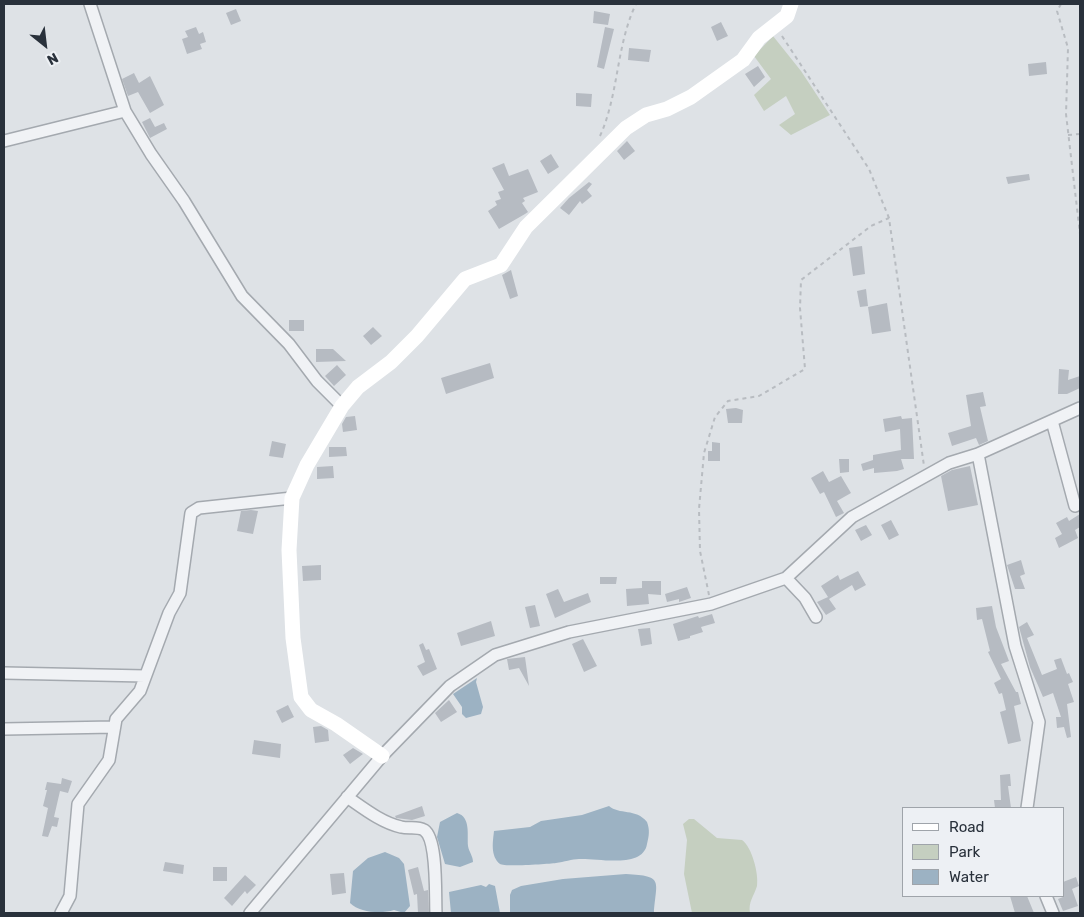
<!DOCTYPE html>
<html>
<head>
<meta charset="utf-8">
<style>
	body { margin:0 }
	#map { position:relative; width:1084px; height:917px; overflow:hidden; background:#dee2e6; font-family:Rubik,sans-serif }
	canvas { display:block }
	.frame { position:absolute; inset:0; border:5px solid #29313b; pointer-events:none }
	.legend { position:absolute; left:902px; top:807px; width:162px; height:90px; box-sizing:border-box; background:#edf0f4; border:1px solid #9fa4aa; margin:0; padding:6px 9px; list-style:none; font-size:15px; color:#29313b }
	.legend li { display:flex; align-items:center; gap:10px; height:25px }
	.legend b { width:25px; border:1px solid #9fa4aa }
	.north { position:absolute; left:20px; top:20px; width:50px; height:50px; -webkit-text-stroke:4px #edf0f4; paint-order:stroke; rotate:151deg; font-size:14px; font-weight:700; line-height:20px; text-align:center; color:#29313b }
	.north::after { content:''; display:block; margin:auto; width:18px; height:22px; background:#29313b; clip-path:polygon(50% 0,100% 100%,50% 72%,0 100%) }
</style>
</head>
<body>
<div id="map">
<canvas width="1084" height="917"></canvas>
<div class="frame"></div>
<ul class="legend">
<li><b style="height:6px;background:#fff"></b>Road</li>
<li><b style="height:14px;background:#c5cfc0"></b>Park</li>
<li><b style="height:14px;background:#9cb2c3"></b>Water</li>
</ul>
<div class="north">N</div>
</div>
<script>
const context = document.querySelector('canvas').getContext('2d');
context.lineJoin = 'round';
function fill(path, color) {
  context.fillStyle = color;
  context.fill(path, 'evenodd');
}
function trace(path, color, width, dash) {
  context.strokeStyle = color;
  context.lineWidth = width;
  context.lineCap = dash ? 'butt' : 'round';
  context.setLineDash(dash || []);
  context.stroke(path);
}
const green = new Path2D(`
	M773,36l28,35 29,44 -39,20 -12,-10 16,-11 -9,-18 -22,15 -10,-16 17,-16 -17,-23z
	M689,819h5l23,19 25,2c10,7 17,34 15,46 -3,10 -9,16 -7,27h-58l-8,-39 3,-34 -4,-16z`);
const water = new Path2D(`
	M477,678l-1,4 7,25 -2,7 -15,4 -4,-4v-7l-9,-13z
	M609,806c10,9 27,2 38,16 3,8 2,14 0,22 -4,25 -49,14 -68,15 -7,0 -15,3 -23,4 -8,1 -52,4 -56,1 -10,-8 -7,-23 -6,-33l36,-4 11,-6 41,-6z
	M457,813c14,4 10,22 11,33 1,6 5,10 5,16l-13,5 -15,-3 -8,-27 3,-15z
	M385,852l14,6 5,6 6,42 -6,7 -10,-3c-12,4 -34,3 -44,-7l3,-32 15,-13z
	M626,874c39,2 30,7 28,39h-144v-18l2,-5 9,-4 42,-7z
	M489,884l6,2 5,27h-49l-2,-21 32,-7 5,2z`);
const building = new Path2D(`
	M236,9l5,12 -10,4 -5,-12z
	M594,11l16,3 -2,11 -15,-2z
	M721,22l7,14 -11,5 -6,-14z
	M196,27l3,7 4,-2 3,10 -6,2 2,5 -15,5 -5,-15 6,-2 -3,-6z
	M605,27l9,2 -10,40 -7,-2z
	M629,48l22,2 -2,12 -21,-2z
	M1046,62l1,12 -18,2 -1,-12z
	M758,66l7,11 -11,10 -9,-13z
	M134,73l5,10 11,-7 14,29 -14,8 -12,-21 -10,4 -6,-17z
	M576,93l16,1 -1,13 -15,-1z
	M150,118l5,9 9,-4 3,6 -17,9 -8,-16z
	M627,141l8,10 -11,9 -7,-9z
	M551,154l8,13 -11,7 -8,-13z
	M504,163l5,13 19,-7 10,23 -15,6 2,3 -3,2 6,9 -3,2 -26,15 -11,-18 9,-6 -2,-4 6,-2 -3,-7 6,-2 -12,-22z
	M1029,174l1,6 -22,4 -2,-7z
	M589,182l3,2 -5,6 5,6 -10,8 -2,-3 -11,14 -9,-7 9,-10z
	M862,246l3,28 -12,2 -4,-28z
	M511,270l7,26 -8,3 -8,-24z
	M866,289l2,17 -8,1 -3,-16z
	M887,303l4,28 -19,3 -4,-27z
	M289,320h15v11h-15z
	M373,327l9,9 -11,9 -8,-9z
	M316,349h17l13,12 -30,1z
	M490,363l4,15 -48,16 -5,-16z
	M337,365l9,10 -12,11 -9,-10z
	M1059,369l10,1 -1,10 12,-4v12l-13,6h-9z
	M983,392l3,14 -6,1 8,34 -9,4 -3,-7 -24,8 -4,-13 23,-7 -5,-31z
	M736,408l7,2 -1,13h-14l-2,-14z
	M355,416l2,14 -14,2 -1,-8 4,-7z
	M901,416l1,3 10,-1 2,41h-13l3,10 -7,2 -23,2v-5l-11,3 -2,-7 12,-4v-5l28,-5 -1,-21 -15,3 -2,-13z
	M272,441l14,3 -3,14 -14,-2z
	M712,442l8,1v18h-12v-10h4z
	M329,447h17l1,9 -18,1z
	M839,459h10v13l-9,1z
	M333,466l1,12 -17,1v-12z
	M970,466l8,39 -30,6 -7,-35 11,-6z
	M823,471l6,11 12,-6 10,17 -14,8 7,12 -8,4 -12,-25 -4,2 -9,-16z
	M251,510l7,1 -5,23 -16,-3 4,-20z
	M1080,514v13l-5,3 3,8 -19,10 -4,-10 7,-4 -6,-11 11,-6 2,4z
	M891,520l8,15 -10,5 -8,-15z
	M866,525l6,10 -11,6 -6,-11z
	M1021,560l4,14 -5,2 5,13h-10l-8,-24z
	M321,565v15l-18,1 -1,-15z
	M858,571l8,14 -11,6 -3,-6 -23,14 7,10 -10,6 -9,-13 11,-5 -7,-11 17,-11 2,5z
	M600,577h17l-1,7h-16z
	M642,581h19v14l-13,-1 1,10 -22,2 -1,-17 16,-1z
	M687,587l4,11 -12,4v-3l-12,3 -2,-8z
	M558,589l6,13 24,-9 3,9 -36,16 -9,-24z
	M535,605l5,21 -10,2 -5,-21z
	M992,606l4,21 13,34 -8,3 15,28h2l3,12 -7,2 7,35 -13,3 -8,-32 6,-2 -4,-17 -3,1 -5,-11 7,-4 -13,-27 2,-1 -8,-32 -5,1 -1,-12z
	M712,614l3,9 -14,4 2,5 -13,4v2l-12,3 -5,-17 25,-8 1,2z
	M491,621l4,15 -34,10 -4,-13z
	M1027,622l7,13 -7,3 15,37 15,-6 -3,-9 7,-2 6,16 2,-1 4,9 -5,2 6,18 -7,2 4,33 -4,1 -3,-11 -7,1 -1,-11h5l-8,-24 -10,4 -13,-30 -11,-40z
	M650,628l2,16 -11,2 -3,-17z
	M583,639l14,27 -13,6 -12,-28z
	M423,643l3,7 3,-1 8,20 -14,7 -6,-10 8,-4 -6,-17z
	M525,657l4,29 -10,-18 -10,2 -2,-11z
	M449,700l8,12 -16,10 -6,-9z
	M288,705l6,12 -12,6 -6,-12z
	M321,726l7,4 1,11 -14,2 -2,-16z
	M254,740l27,4 -1,14 -28,-4z
	M353,748l10,6 -13,10 -7,-9z
	M1010,774l1,12h-3l3,22h-16l-1,-8h7l-1,-25z
	M62,778l10,3 -4,12 -8,-2 -6,26 5,1 -2,9 -5,-1 -4,11 -6,-1 6,-28 -5,-2 4,-16h-2l2,-8 14,2z
	M422,806l3,10 -13,4 -16,-2 -1,-2z
	M165,862l19,3 -1,9 -20,-3z
	M213,867h14v14h-14z
	M418,867l6,24 4,-1 1,23h-11l-1,-19 -3,1 -6,-25z
	M344,873l2,20 -14,2 -2,-21z
	M245,875l11,10 -9,9 -2,-3 -13,15 -8,-8z
	M1076,877l3,9 -7,3 6,17 -15,5 -5,-12 5,-2v-15z
	M1010,896h17l7,17h-19z`);
const path = new Path2D(`
	M1061,4l-4,7 11,37 -2,66 14,120
	M782,36l87,133 20,49 35,248
	M1068,135l12,-1
	M600,136c19,-42 16,-91 36,-132
	M709,595l-9,-44 -1,-42 5,-56 11,-36 13,-16 31,-5 46,-27 -5,-61 1,-28 70,-54 18,-8`);
const street = new Path2D(`
	M90,4l35,107 26,43 33,47 58,95 47,48 28,37 25,25
	M4,141l121,-30
	M1052,421l23,85
	M978,454l37,192 24,76 -12,86
	M786,578l19,20 11,19
	M4,673l141,3
	M4,729l110,-2
	M347,797c16,11 35,26 54,30 8,2 16,-1 23,3 14,9 11,67 12,83
	M1046,896l7,17
	M61,913l9,-17 8,-92 31,-44 7,-41 24,-28 29,-78 11,-20 11,-80 8,-5 93,-10
	M250,913l132,-157 68,-70 45,-31 74,-23 142,-28 75,-26 66,-61 97,-54 29,-9 102,-46`);
const secondary = new Path2D(`
	M382,756l-46,-32 -25,-14 -10,-13 -8,-59 -4,-88 3,-52 15,-33 35,-59 16,-19 33,-25 26,-26 48,-57 36,-14 25,-38 100,-99 20,-13 21,-6 24,-12 52,-37 16,-22 28,-22 4,-12`);
fill(green, '#c5cfc0');
fill(water, '#9cb2c3');
fill(building, '#b6bbc2');
trace(street, '#a4a9af', 14);
trace(path, '#b8bcc1', 2, [4, 4]);
trace(street, '#f0f2f5', 11);
trace(secondary, '#fff', 15);
</script>
</body>
</html>
